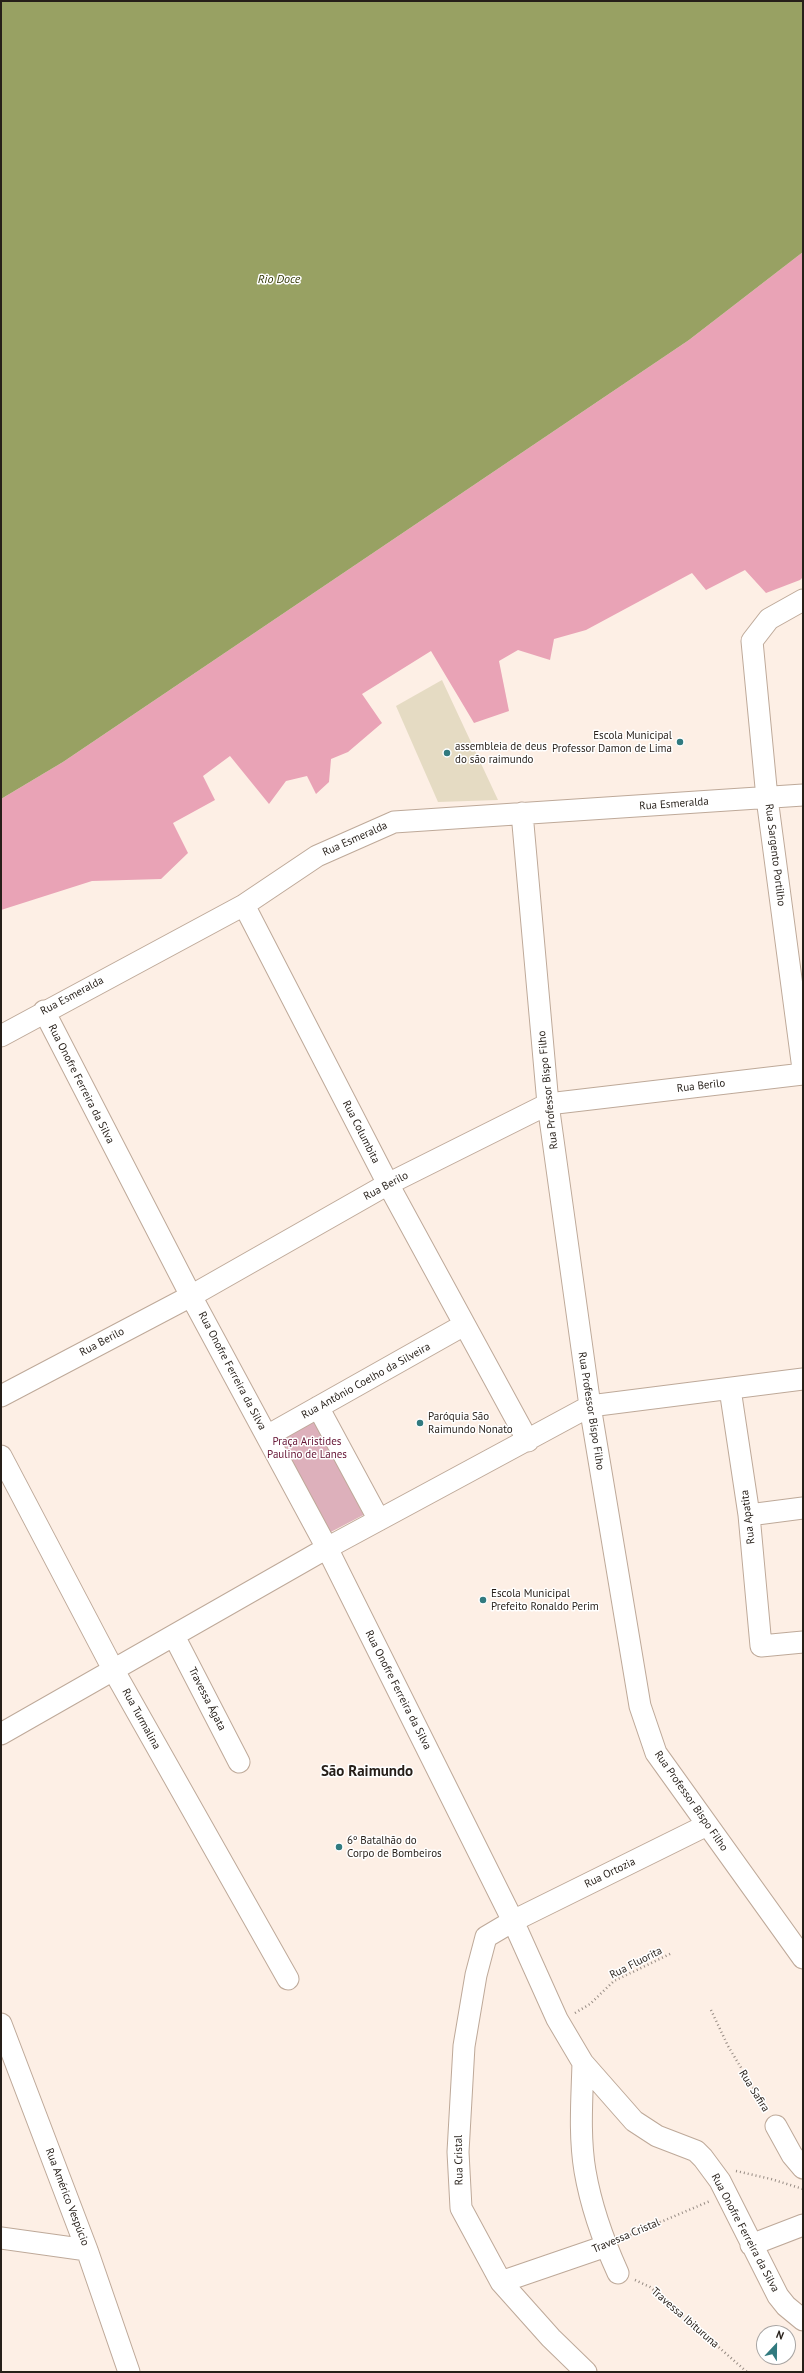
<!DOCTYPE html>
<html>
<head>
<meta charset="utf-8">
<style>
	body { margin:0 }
	#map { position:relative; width:804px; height:2373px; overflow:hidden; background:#fdefe5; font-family:"PT Sans",sans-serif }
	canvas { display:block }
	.frame { position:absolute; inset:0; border:2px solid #261f19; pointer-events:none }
	.north { position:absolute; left:756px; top:2325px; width:40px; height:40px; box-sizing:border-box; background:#fff; border:1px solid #a8a5a3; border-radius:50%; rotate:22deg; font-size:11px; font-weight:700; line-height:16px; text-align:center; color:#261f19 }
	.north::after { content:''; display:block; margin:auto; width:14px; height:18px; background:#317a7f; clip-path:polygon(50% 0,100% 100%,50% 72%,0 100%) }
</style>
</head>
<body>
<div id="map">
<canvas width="804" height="2373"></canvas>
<div class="frame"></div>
<div class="north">N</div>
</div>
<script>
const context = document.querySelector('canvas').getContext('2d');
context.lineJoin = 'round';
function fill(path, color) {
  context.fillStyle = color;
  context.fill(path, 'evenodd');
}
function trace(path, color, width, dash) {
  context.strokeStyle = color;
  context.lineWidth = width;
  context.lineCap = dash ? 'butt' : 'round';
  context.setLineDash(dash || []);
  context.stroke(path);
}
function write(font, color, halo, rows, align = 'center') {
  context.font = font + ' "PT Sans",sans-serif';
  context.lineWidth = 3;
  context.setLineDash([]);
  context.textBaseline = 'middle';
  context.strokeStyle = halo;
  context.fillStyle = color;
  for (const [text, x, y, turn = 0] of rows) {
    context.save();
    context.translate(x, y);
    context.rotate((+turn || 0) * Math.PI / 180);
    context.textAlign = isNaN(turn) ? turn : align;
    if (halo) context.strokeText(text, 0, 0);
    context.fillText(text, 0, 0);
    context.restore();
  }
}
const green = new Path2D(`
	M317,1411l52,101 -44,23 -54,-98z`);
const forest = new Path2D(`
	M803,252v325l-3,3 -34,13 -21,-23 -39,20 -14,-17 -106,57 -32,9 -4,21 -32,-10 -19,11 10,50 -35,12 -43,-72 -69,43 20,29 -34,29 -17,7 -2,23 -13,12 -9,-18 -21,5 -17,23 -39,-48 -27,20 12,24 -42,23 15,30 -27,26 -69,2 -91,29v-111l62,-37 626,-422z`);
const water = new Path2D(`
	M1,1h802v251l-114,88 -626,422 -62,37z`);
const building = new Path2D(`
	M442,680l56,120 -60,2 -42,-96z`);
const path = new Path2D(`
	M711,2010l17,36 39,65
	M575,2013l15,-9 24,-23 58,-28
	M736,2171l35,8 32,10
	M623,2238l87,-37
	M635,2280l15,7 97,85`);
const minor = new Path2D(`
	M803,600l-34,19 -17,22 15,157 36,271
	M522,813l26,291 42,302 50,300 16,47 147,205
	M244,905l144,279 140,257
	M44,1011l147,285 136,252 186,373 44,98 26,44 51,58 23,15 39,15 7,7 17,23 58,115 8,10 17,14
	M1,1036l243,-131 73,-49 77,-34 409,-27
	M730,1389l19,126 12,131 42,-4
	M1,1396l190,-100 197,-112 160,-80 255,-30
	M318,1407l61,113
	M267,1436l197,-111
	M1,1456l113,215 174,308
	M749,1515l54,-7
	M174,1636l65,126
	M1,1734l326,-186 263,-142 213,-27
	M1,2024l86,226 42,122
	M583,2063c-1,36 -4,72 2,108 6,35 18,69 33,102
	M776,2126l16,29 11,13
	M1,2238l86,12
	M751,2245l52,-20
	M501,2282l105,-36
	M586,2372l-35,-34 -50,-56 -40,-74 -3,-56 6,-106 12,-71 10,-38 27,-16 194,-96`);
const markers = [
	[680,742,4,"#317a7f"],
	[447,753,4,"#317a7f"],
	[420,1423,4,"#317a7f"],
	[483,1600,4,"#317a7f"],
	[339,1847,4,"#317a7f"]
];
const poiNames = [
	["Escola Municipal",672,736,"right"],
	["Professor Damon de Lima",672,749,"right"],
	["assembleia de deus",455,747],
	["do são raimundo",455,760],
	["Paróquia São",428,1417],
	["Raimundo Nonato",428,1430],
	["Escola Municipal",491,1594],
	["Prefeito Ronaldo Perim",491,1607],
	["6º Batalhão do",347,1841],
	["Corpo de Bombeiros",347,1854]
];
const streetNames = [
	["Rua Esmeralda",674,804,-4],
	["Rua Esmeralda",355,839,-24],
	["Rua Sargento Portilho",775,855,83],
	["Rua Esmeralda",72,996,-28],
	["Rua Onofre Ferreira da Silva",81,1084,63],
	["Rua Berilo",701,1086,-7],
	["Rua Professor Bispo Filho",548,1090,-96],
	["Rua Columbita",361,1132,63],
	["Rua Berilo",386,1186,-28],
	["Rua Berilo",102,1342,-28],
	["Rua Onofre Ferreira da Silva",232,1371,62],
	["Rua Antônio Coelho da Silveira",366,1381,-29],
	["Rua Professor Bispo Filho",591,1411,81],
	["Rua Apatita",748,1517,-97],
	["Rua Onofre Ferreira da Silva",398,1690,63],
	["Travessa Ágata",207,1699,63],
	["Rua Turmalina",141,1719,61],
	["Rua Professor Bispo Filho",691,1801,55],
	["Rua Ortozia",610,1873,-26],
	["Rua Fluorita",636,1963,-27],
	["Rua Safira",754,2091,58],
	["Rua Cristal",459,2160,-91],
	["Rua Américo Vespúcio",67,2197,69],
	["Rua Onofre Ferreira da Silva",745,2233,62],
	["Travessa Cristal",626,2236,-23],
	["Travessa Ibituruna",685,2318,41]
];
const parkNames = [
	["Praça Aristides",307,1442],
	["Paulino de Lanes",307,1455]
];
const waterNames = [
	["Rio Doce",279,280]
];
const districtNames = [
	["São Raimundo",367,1772]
];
fill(green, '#ddb0bb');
fill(forest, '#e9a3b6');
fill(water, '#98a163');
fill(building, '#e5dbc3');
trace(minor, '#bea999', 23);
trace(path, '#968b83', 2.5, [1, 3]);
trace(minor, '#fff', 21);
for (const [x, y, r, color] of markers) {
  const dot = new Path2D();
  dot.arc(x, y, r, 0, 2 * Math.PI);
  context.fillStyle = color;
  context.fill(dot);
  trace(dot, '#fff', 1.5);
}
write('11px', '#261f19', '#fff', poiNames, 'left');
write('11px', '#261f19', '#fff', streetNames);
write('11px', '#651535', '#fff', parkNames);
write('italic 12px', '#353a08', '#fff', waterNames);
write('bold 15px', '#261f19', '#fff', districtNames);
</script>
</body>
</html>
